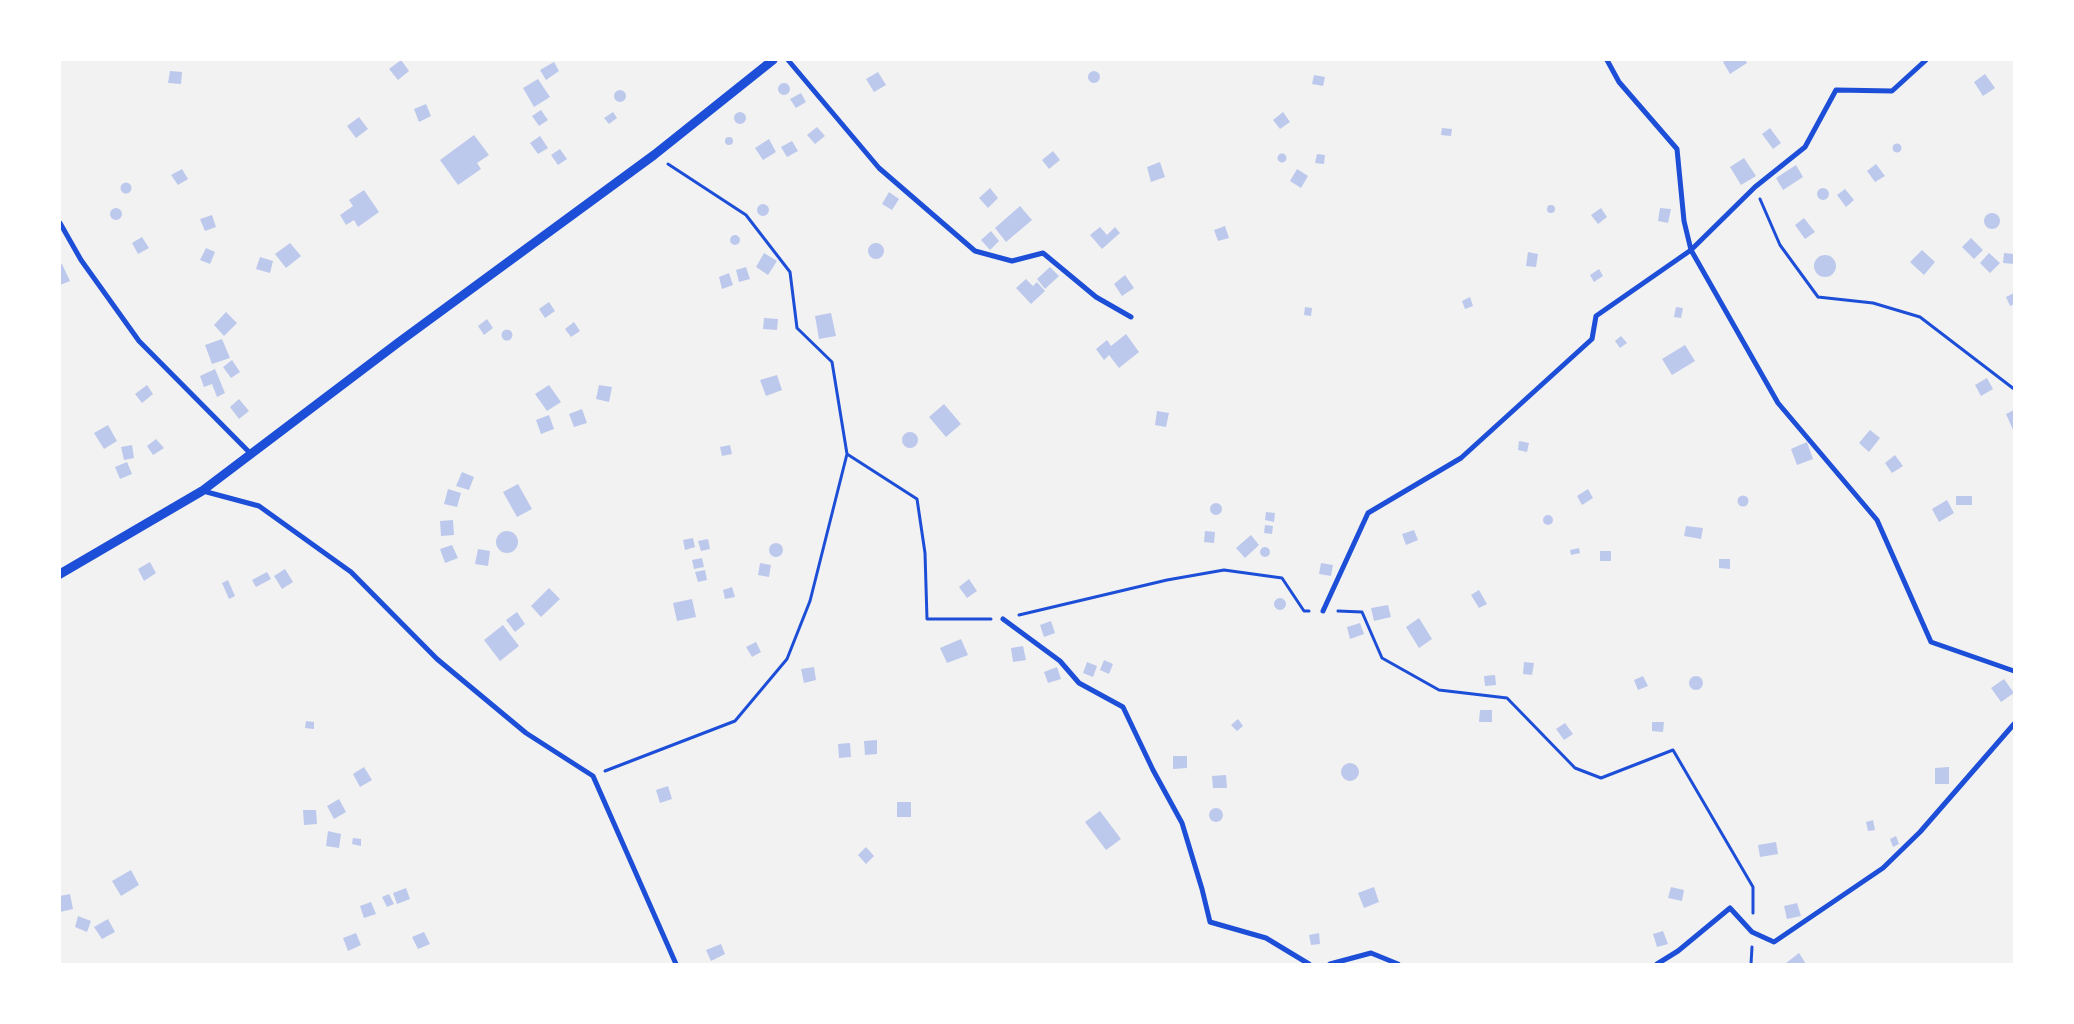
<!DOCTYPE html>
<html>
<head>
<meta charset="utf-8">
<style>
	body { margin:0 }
	#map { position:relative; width:2074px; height:1024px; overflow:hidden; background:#f2f2f2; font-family:"Source Sans 3",sans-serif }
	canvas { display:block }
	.frame { position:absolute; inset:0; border:61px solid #fff; pointer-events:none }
</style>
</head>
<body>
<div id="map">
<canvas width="2074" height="1024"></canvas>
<div class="frame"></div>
</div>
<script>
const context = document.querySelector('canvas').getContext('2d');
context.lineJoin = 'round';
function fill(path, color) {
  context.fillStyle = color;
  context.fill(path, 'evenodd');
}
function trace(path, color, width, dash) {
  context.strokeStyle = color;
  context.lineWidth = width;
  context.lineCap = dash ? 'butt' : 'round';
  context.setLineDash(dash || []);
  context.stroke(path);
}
const building = new Path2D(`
	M401,60l8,11 -11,9 -9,-11z
	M1726,60h19l2,3 -17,11 -7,-12z
	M554,62l5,9 -13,9 -6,-10z
	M1088 77a6 6 0 1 1 12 0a6 6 0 1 1-12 0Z
	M170,71l12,1 -1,12 -13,-1z
	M878,72l8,13 -12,7 -8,-13z
	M1985,74l10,14 -12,8 -9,-14z
	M1314,75l11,2 -2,9 -11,-2z
	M538,79l12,18 -16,10 -11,-19z
	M778 89a6 6 0 1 1 12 0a6 6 0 1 1-12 0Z
	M614 96a6 6 0 1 1 12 0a6 6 0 1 1-12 0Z
	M801,93l5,9 -10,6 -6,-9z
	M426,104l5,12 -12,6 -5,-13z
	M541,110l7,10 -9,6 -7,-10z
	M613,112l4,6 -8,6 -5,-6z
	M1283,112l7,10 -10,7 -7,-9z
	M734 118a6 6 0 1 1 12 0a6 6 0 1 1-12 0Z
	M359,117l9,12 -12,9 -9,-12z
	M817,127l8,9 -10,8 -8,-9z
	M1442,128l10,1 -1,7 -10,-1z
	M1770,128l11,15 -8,6 -11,-15z
	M474,135l15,20 -12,8 4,6 -23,16 -18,-25z
	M540,136l8,12 -10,6 -8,-11z
	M725 141a4 4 0 1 1 8 0a4 4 0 1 1-8 0Z
	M769,139l7,13 -13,8 -8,-12z
	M792,141l6,10 -11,6 -6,-10z
	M1892.5 148a4.5 4.5 0 1 1 9 0a4.5 4.5 0 1 1-9 0Z
	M560,149l7,10 -9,6 -7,-10z
	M1053,151l7,9 -11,9 -7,-9z
	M1277.5 158a4.5 4.5 0 1 1 9 0a4.5 4.5 0 1 1-9 0Z
	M1317,154l8,1 -1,9 -9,-1z
	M1744,158l12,18 -15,9 -11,-18z
	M1160,162l5,15 -14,5 -4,-15z
	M1876,164l9,12 -10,6 -8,-11z
	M1796,165l7,12 -20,13 -7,-12z
	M182,169l6,10 -10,6 -7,-10z
	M1297,169l11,7 -7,12 -11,-7z
	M120.5 188a5.5 5.5 0 1 1 11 0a5.5 5.5 0 1 1-11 0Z
	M1817 194a6 6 0 1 1 12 0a6 6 0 1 1-12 0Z
	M990,188l8,10 -10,10 -9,-10z
	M1845,189l9,11 -8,7 -9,-12z
	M364,190l15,22 -21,15 -4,-7 -8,5 -6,-10 13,-9 -4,-6z
	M889,192l10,7 -7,11 -10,-6z
	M757 210a6 6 0 1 1 12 0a6 6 0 1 1-12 0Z
	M1547 209a4 4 0 1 1 8 0a4 4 0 1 1-8 0Z
	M1020,206l12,14 -26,22 -11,-14z
	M1601,208l6,9 -9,7 -7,-9z
	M1660,208l11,1 -3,14 -10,-2z
	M110 214a6 6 0 1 1 12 0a6 6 0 1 1-12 0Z
	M1984 221a8 8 0 1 1 16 0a8 8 0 1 1-16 0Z
	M212,215l4,12 -11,4 -5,-12z
	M1804,218l11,14 -10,7 -10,-14z
	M1225,226l4,12 -11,3 -4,-11z
	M1100,227l7,8 8,-8 5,6 -18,16 -12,-14z
	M991,231l8,10 -9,9 -9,-10z
	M730 240a5 5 0 1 1 10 0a5 5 0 1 1-10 0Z
	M142,237l7,11 -11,6 -6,-11z
	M1971,238l12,12 -9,9 -12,-12z
	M868 251a8 8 0 1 1 16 0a8 8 0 1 1-16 0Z
	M290,243l11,13 -15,12 -11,-14z
	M206,248l9,4 -5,12 -10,-4z
	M1922,250l13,12 -11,13 -14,-13z
	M1528,252l10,2 -2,13 -10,-1z
	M764,253l13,8 -9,14 -12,-8z
	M1989,253l11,10 -10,10 -10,-10z
	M2004,253l10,1v10l-11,-1z
	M1814 266a11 11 0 1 1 22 0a11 11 0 1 1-22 0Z
	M260,257l13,4 -3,12 -14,-4z
	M62,264l8,17 -10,4v-20z
	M746,267l4,12 -11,3 -3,-12z
	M1050,267l9,9 -14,13 -8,-10z
	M1599,269l4,7 -9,6 -4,-7z
	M729,273l4,12 -11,4 -3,-12z
	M1125,275l9,13 -12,8 -8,-12z
	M1026,279l7,7 4,-4 8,9 -14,13 -15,-16z
	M2014,293v11l-4,2 -4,-9z
	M1470,297l3,9 -8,3 -3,-8z
	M549,302l6,9 -10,7 -6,-9z
	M1305,307l7,1 -1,8 -7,-1z
	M1676,307l7,1 -2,10 -7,-1z
	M226,312l11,11 -13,13 -10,-11z
	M831,313l5,23 -17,3 -4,-23z
	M764,318l14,1 -1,11 -14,-1z
	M487,319l6,9 -9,7 -6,-9z
	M574,322l6,9 -9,6 -6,-8z
	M501.5 335a5.5 5.5 0 1 1 11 0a5.5 5.5 0 1 1-11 0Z
	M1126,334l13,18 -20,16 -10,-13 -5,5 -8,-11 11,-9 4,6z
	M1621,336l6,7 -7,5 -5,-7z
	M222,339l8,19 -18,6 -7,-19z
	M1685,345l10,16 -23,14 -10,-16z
	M232,360l8,12 -9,6 -8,-11z
	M215,369l10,24 -8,4 -5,-13 -8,3 -4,-11z
	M777,375l5,15 -16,6 -6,-16z
	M1987,378l6,11 -12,7 -6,-11z
	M147,385l6,9 -11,9 -7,-9z
	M549,385l12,17 -14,9 -12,-17z
	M599,385l13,2 -3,15 -13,-3z
	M239,399l10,12 -10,8 -9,-12z
	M944,404l17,20 -15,13 -17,-20z
	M582,409l5,14 -13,4 -5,-13z
	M2014,410v22l-8,-18z
	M1157,411l12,2 -3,14 -11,-2z
	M549,415l5,14 -13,5 -5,-14z
	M108,425l9,16 -13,8 -10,-16z
	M1870,430l10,8 -11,14 -10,-9z
	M902 440a8 8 0 1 1 16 0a8 8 0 1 1-16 0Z
	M156,439l8,9 -11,7 -6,-9z
	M1519,441l10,2 -2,9 -9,-2z
	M1807,442l6,17 -16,6 -6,-16z
	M132,445l2,13 -10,2 -3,-13z
	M730,445l2,9 -10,2 -2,-9z
	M1895,455l8,11 -11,7 -7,-10z
	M127,462l5,12 -12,5 -5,-12z
	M462,472l12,5 -5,13 -13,-4z
	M518,484l14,25 -15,8 -14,-25z
	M448,489l13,4 -4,14 -13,-3z
	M1588,489l5,9 -11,7 -5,-9z
	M1737.5 501a5.5 5.5 0 1 1 11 0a5.5 5.5 0 1 1-11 0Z
	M1956,496h16v9h-16z
	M1947,500l7,13 -15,9 -7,-13z
	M1210 509a6 6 0 1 1 12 0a6 6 0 1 1-12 0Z
	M1266,512l9,1 -1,9 -9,-2z
	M1543 520a5 5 0 1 1 10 0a5 5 0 1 1-10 0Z
	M453,520l1,15 -13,1 -1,-15z
	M1265,525l8,1 -1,8 -8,-1z
	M1686,526l17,2 -2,11 -17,-3z
	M1414,530l4,10 -12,5 -4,-11z
	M496 542a11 11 0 1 1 22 0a11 11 0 1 1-22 0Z
	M1205,531l10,1 -1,11 -10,-1z
	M1251,535l8,10 -14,13 -9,-10z
	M693,538l2,9 -10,3 -2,-10z
	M708,539l2,10 -9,2 -3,-10z
	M769 550a7 7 0 1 1 14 0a7 7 0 1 1-14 0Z
	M452,545l6,13 -13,5 -5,-14z
	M1260 552a5 5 0 1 1 10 0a5 5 0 1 1-10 0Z
	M1579,548l1,5 -9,2 -1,-5z
	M478,549l12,2 -2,15 -13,-2z
	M1600,551h11v10h-11z
	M702,558l2,9 -10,2 -2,-9z
	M1719,559h11v10l-11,-1z
	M150,562l6,11 -12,8 -6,-12z
	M760,563l11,2 -2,12 -11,-2z
	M1321,563l12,2 -2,11 -12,-2z
	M285,569l8,13 -11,7 -8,-13z
	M705,570l2,10 -9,2 -3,-10z
	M267,572l4,7 -15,8 -4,-7z
	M969,579l8,12 -10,7 -8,-11z
	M228,580l7,16 -6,3 -7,-16z
	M732,587l3,10 -10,2 -2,-9z
	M549,588l11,11 -19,18 -10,-11z
	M1479,590l8,14 -8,4 -8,-13z
	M1274 604a6 6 0 1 1 12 0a6 6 0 1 1-12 0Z
	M692,599l4,18 -19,4 -4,-18z
	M1388,605l3,12 -17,4 -3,-13z
	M517,612l8,12 -10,8 -9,-12z
	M1419,618l13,21 -13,9 -13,-21z
	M1051,621l4,12 -11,4 -4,-12z
	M1360,623l4,11 -14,5 -3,-12z
	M503,625l16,21 -19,15 -16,-21z
	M961,639l7,16 -21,8 -7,-15z
	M756,642l5,10 -9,5 -6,-10z
	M1023,646l3,14 -13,2 -2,-14z
	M1104,660l9,4 -4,10 -9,-4z
	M1087,662l10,4 -4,11 -10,-4z
	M1524,662l10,1 -2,12 -9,-1z
	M814,667l2,13 -12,3 -3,-14z
	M1057,667l4,12 -13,4 -4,-11z
	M1495,675l1,10 -11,1 -1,-10z
	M1643,676l5,10 -10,4 -4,-10z
	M1689 683a7 7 0 1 1 14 0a7 7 0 1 1-14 0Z
	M2004,679l10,14 -13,9 -10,-14z
	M1480,710h12v12h-13z
	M1238,719l5,7 -6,5 -6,-6z
	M306,721l8,1v7l-9,-1z
	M1652,722h12l-1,10 -11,-1z
	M1565,723l8,11 -9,6 -8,-11z
	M877,740v14l-12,1 -1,-14z
	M850,743l1,14 -12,1 -1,-14z
	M1173,756h14v12l-14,1z
	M1341 772a9 9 0 1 1 18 0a9 9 0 1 1-18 0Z
	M364,767l8,13 -12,7 -7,-13z
	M1949,767v17h-14v-16z
	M1226,775l1,13h-14l-1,-12z
	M668,786l4,13 -12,4 -4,-13z
	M339,799l7,13 -12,7 -7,-13z
	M897,802h14v15h-14z
	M1209 815a7 7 0 1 1 14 0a7 7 0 1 1-14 0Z
	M303,810h13l1,14 -13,1z
	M1100,811l21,28 -15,11 -21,-28z
	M1873,820l2,10 -7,1 -2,-9z
	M328,831l13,3 -2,14 -13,-2z
	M1896,836l3,8 -6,3 -3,-8z
	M353,838l8,1v7l-9,-2z
	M1776,842l2,12 -18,3 -2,-12z
	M866,847l8,9 -8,8 -8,-9z
	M131,870l8,15 -18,11 -9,-15z
	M1374,887l5,15 -15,6 -6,-15z
	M1671,887l13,3 -2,11 -14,-3z
	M406,888l4,11 -13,5 -4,-11z
	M70,894l3,15 -13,3v-16z
	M389,894l5,10 -7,3 -5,-10z
	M371,902l5,12 -12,4 -4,-12z
	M1797,903l4,13 -14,3 -3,-13z
	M78,916l13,5 -4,11 -12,-5z
	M108,919l7,13 -13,7 -8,-12z
	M1663,931l5,13 -11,3 -4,-13z
	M424,932l6,12 -12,5 -6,-12z
	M356,933l5,12 -13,6 -5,-13z
	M1319,933l1,11 -9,1 -2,-10z
	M721,944l4,10 -14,7 -5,-11z
	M1799,953l7,11h-19l-1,-1z`);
const path = new Path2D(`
	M668,164l78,51 44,57 7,56 35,34 15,92 70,45 8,54 2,66h64
	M1760,199l20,46 38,52 55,6 47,14 94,72
	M1338,611l24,1 20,46 57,32 68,8 68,70 26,10 72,-28 80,137v26
	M1019,615l148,-35 57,-10 58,8 22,33h5
	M605,771l130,-50 52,-62 23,-58 37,-147
	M1751,964l1,-17`);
const minor = new Path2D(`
	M788,60l91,108 96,83 37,10 31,-8 53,44 35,20
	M1607,60l12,22 58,67 7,72 7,29 87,153 99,117 54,122 83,29
	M60,223l21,37 58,81 112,113
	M203,491l56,15 92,66 86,87 89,74 67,43 83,188
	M1323,611l45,-98 93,-55 131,-119 4,-23 95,-66 64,-63 50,-40 31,-57 56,1 34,-31
	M1003,619l57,42 19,22 44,24 30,63 29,53 20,66 8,33 56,16 43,26
	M1330,964l41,-11 27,11
	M1657,964l21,-13 52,-43 22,24 22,10 109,-74 37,-36 94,-108`);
const tertiary = new Path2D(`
	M60,574l142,-83 197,-149 255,-187 119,-95`);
fill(building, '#bdc9ec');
trace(path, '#1d4ed8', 3);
trace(minor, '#1d4ed8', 5);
trace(tertiary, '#1d4ed8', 9);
</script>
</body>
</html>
